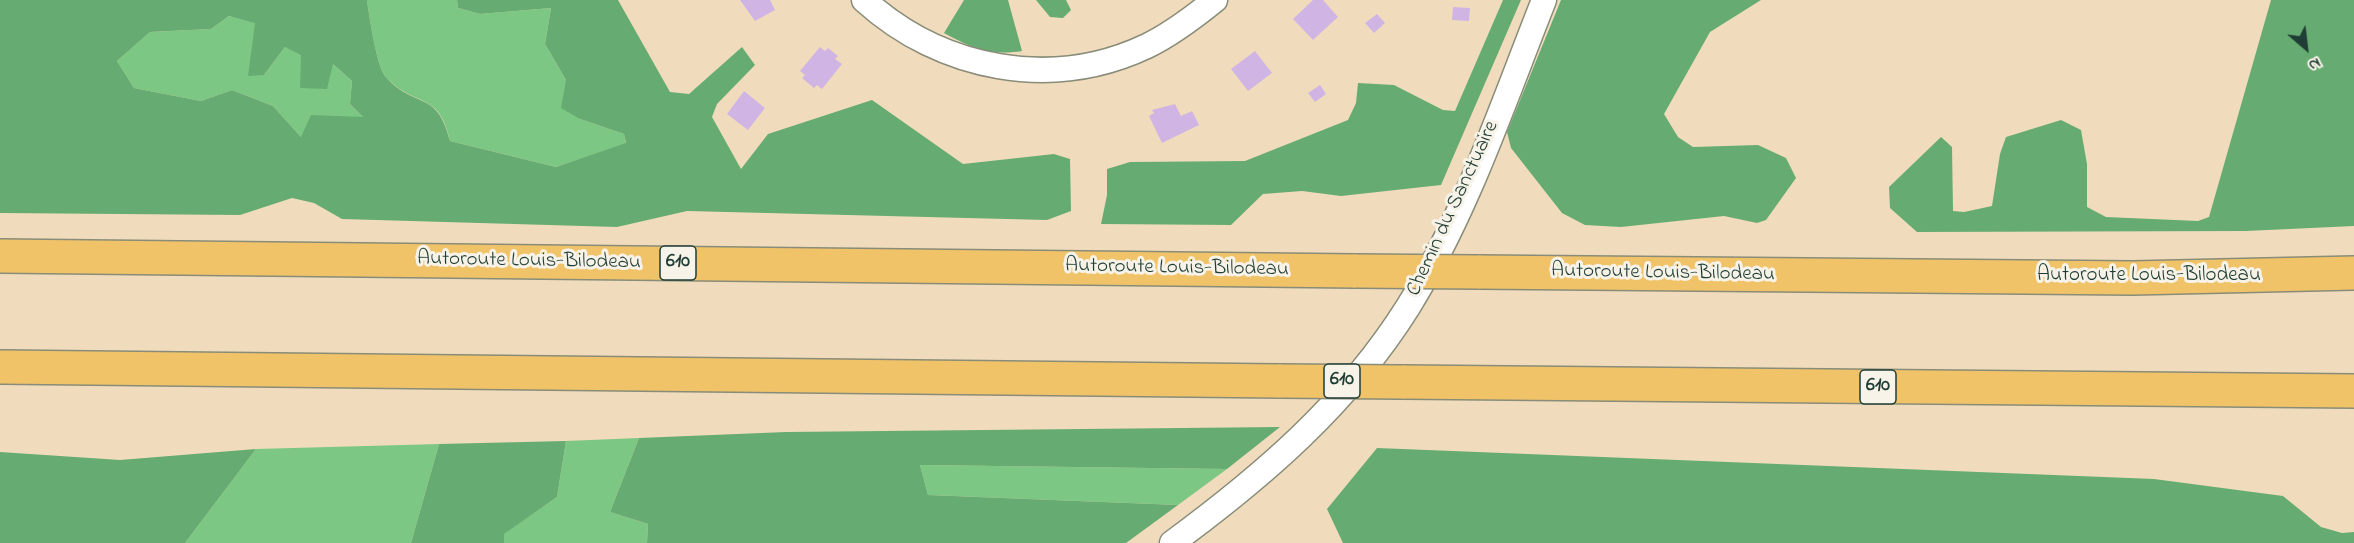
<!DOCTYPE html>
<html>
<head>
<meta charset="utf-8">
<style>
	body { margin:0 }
	#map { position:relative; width:2354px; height:543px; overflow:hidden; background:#f0dcbc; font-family:"Indie Flower",sans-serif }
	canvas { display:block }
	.north { position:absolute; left:2276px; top:18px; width:60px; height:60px; -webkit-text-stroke:4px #f7f3e8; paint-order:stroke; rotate:152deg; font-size:16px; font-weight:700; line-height:24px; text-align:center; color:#1f3d34 }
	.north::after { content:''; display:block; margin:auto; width:21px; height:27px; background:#1f3d34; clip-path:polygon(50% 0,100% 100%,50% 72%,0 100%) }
</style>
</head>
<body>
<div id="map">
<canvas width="2354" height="543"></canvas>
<div class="north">N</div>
</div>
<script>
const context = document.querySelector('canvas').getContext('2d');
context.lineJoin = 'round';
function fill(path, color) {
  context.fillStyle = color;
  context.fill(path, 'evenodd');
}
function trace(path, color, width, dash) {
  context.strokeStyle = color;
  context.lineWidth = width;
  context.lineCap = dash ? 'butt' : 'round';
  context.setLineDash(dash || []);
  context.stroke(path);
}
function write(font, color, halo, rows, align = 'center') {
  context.font = font + ' "Indie Flower",sans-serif';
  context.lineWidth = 6;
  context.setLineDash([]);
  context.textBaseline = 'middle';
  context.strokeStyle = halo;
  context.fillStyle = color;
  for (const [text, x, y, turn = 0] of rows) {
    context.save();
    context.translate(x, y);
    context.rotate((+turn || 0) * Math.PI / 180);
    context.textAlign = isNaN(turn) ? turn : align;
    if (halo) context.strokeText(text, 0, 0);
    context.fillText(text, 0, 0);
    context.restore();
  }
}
const green = new Path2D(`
	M367,0h90l1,8 22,6 71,-6 -6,36 21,36 14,39 44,15 2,10 -70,23 -106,-26c-11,-52 -36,-32 -65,-65 -8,-9 -16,-61 -18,-76z
	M229,16l26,6 9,53 21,-28 48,17 19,17 -2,23 14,14 -63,19 -28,-31 -41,-16 -31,11 -67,-13 -17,-27 33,-29 61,-3z
	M639,438l-29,74 38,12 -1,19h-143l-1,-9 54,-37 9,-56z
	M439,444l-28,99h-226l71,-94z
	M920,465l307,4 -49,36 -250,-10z`);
const forest = new Path2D(`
	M0,0h367c2,15 10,67 18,76 29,34 52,12 65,65l106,26 70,-24 -2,-9 -44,-15 -19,-11 5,-28 -21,-36 6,-36 -71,6 -22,-6 -1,-8h161l52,92 19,2 53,-47 13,18 -38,39 -5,13 29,52 27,-35 104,-34 91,64 91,-10 16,5 1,52 -24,9 -360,-9 -70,16 -275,-8 -28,-16 -22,-5 -52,17 -240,-2zM229,16l26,7 -7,53 16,-1 21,-28 16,8 -1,33 27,1 6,-25 19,17 -2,23 13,13 -52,-2 -10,22 -28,-31 -41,-16 -31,11 -67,-13 -17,-27 33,-29 61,-3z
	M964,0h44l14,51c-30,5 -51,-3 -78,-18z
	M1036,0h30l5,10 -8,8 -13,-1z
	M1503,0h18l-80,185 -100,11 -39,-5 -39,3 -32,31 -130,-1 6,-29v-26l23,-7 115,-1 103,-41 8,-17 2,-20 36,2 49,25 12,1z
	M1561,0h200l-51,32 -46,82 14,23 15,10 65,-2 28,13 10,20 -30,42 -9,3 -33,-7 -103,11 -36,-2 -23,-12 -51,-65 -4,-16z
	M2271,0h83v226l-108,5 -329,1 -27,-24 -1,-21 52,-50 11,10 1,64 11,1 28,-6 8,-52 6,-17 55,-17 20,10 6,34v43l19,10 92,4 11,-4z
	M1280,427l-53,42 -307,-4 8,30 250,10 -52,38h-479l1,-19 -38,-12 29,-74 147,-6z
	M566,441l-9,56 -53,37v9h-93l28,-99z
	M1377,448l777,31 129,17 38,31 21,6 12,-1v11h-1011l-16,-34z
	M256,449l-71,94h-185v-91l120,8z`);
const building = new Path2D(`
	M740,0h30l5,10 -20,11z
	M1313,0h10l15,17 -25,23 -20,-21z
	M1453,7l17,1 -1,13 -17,-1z
	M1377,14l8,9 -11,10 -9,-10z
	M820,47l5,4 3,-3 10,8 -3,3 7,5 -20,25 -5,-4 -3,3 -12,-10 3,-3 -5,-4z
	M1255,51l17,22 -24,18 -17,-22z
	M1320,85l6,9 -11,8 -7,-9z
	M744,91l21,17 -17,22 -21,-16z
	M1175,104l6,12 11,-5 7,14 -37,18 -13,-27 5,-3 -2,-3z`);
const minor = new Path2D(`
	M864,0c77,70 188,91 283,46 25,-12 47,-29 68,-46
	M1172,543c91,-67 175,-139 236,-236 59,-95 95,-204 136,-307`);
const highway = new Path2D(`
	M0,256l1356,15
	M1478,272l655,6 221,-5
	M0,367l1281,14
	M1402,382l952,9`);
const highwayBridge = new Path2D(`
	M1356,271l122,1
	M1281,381l121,1`);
const shields = [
	[678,263,36],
	[1342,381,36],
	[1878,387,36]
];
const shieldNames = [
	["610",678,263],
	["610",1342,381],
	["610",1878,387]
];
const streetNames = [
	["Chemin du Sanctuaire",1454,209,-65],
	["Autoroute Louis-Bilodeau",529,262,1],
	["Autoroute Louis-Bilodeau",1177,269,1],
	["Autoroute Louis-Bilodeau",1663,274,1],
	["Autoroute Louis-Bilodeau",2149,277]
];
fill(green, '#7dc784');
fill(forest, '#66ac72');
fill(building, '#d0b5e4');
trace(minor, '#888c78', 27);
trace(highway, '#888c78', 36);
trace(minor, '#fff', 24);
trace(highway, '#f1c369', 33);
trace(highwayBridge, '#888c78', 36, []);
trace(highwayBridge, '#f1c369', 33);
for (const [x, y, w] of shields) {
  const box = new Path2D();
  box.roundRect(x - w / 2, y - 17, w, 34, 4.5);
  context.fillStyle = '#f7f3e8';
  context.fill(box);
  trace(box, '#1f3d34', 1.5);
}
write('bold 20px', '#1f3d34', null, shieldNames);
write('21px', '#1f3d34', '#f7f3e8', streetNames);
</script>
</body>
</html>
